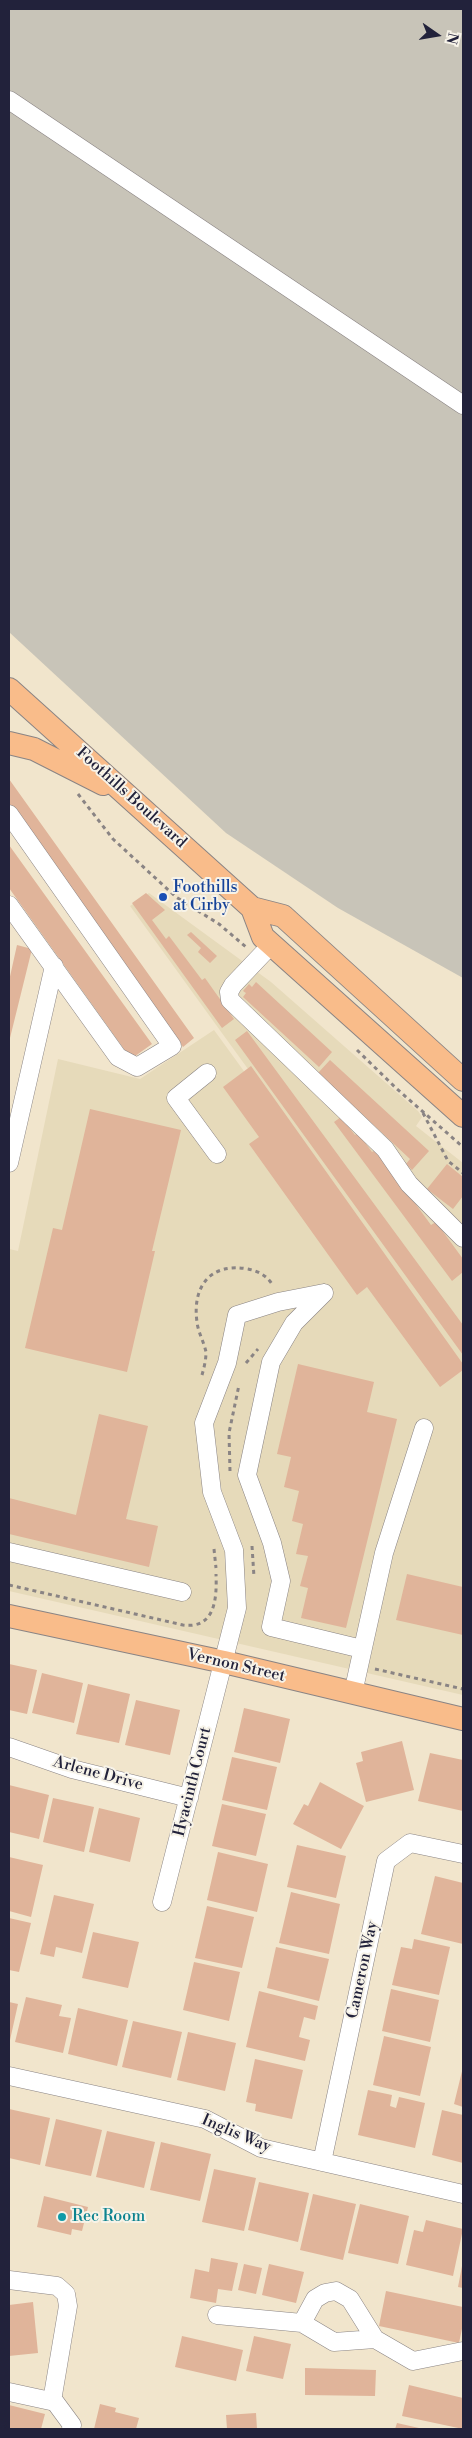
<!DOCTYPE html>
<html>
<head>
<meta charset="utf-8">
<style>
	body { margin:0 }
	#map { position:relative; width:472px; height:2438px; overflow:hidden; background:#f1e5cc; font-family:"Libre Bodoni",serif }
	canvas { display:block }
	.frame { position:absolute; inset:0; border:10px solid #22223b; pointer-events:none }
	.north { position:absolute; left:412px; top:10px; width:50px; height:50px; -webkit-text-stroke:4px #f7f3e8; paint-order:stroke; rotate:103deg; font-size:14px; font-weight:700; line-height:20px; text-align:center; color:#22223b }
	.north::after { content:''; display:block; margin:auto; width:18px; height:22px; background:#22223b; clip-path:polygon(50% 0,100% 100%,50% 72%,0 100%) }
</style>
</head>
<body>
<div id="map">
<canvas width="472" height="2438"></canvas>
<div class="frame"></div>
<div class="north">N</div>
</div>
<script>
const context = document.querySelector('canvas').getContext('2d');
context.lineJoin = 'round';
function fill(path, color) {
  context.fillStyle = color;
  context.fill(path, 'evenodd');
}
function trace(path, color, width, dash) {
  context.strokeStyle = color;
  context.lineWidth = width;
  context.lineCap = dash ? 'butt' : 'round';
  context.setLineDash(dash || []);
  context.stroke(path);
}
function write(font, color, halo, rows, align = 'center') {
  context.font = font + ' "Libre Bodoni",serif';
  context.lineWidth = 4;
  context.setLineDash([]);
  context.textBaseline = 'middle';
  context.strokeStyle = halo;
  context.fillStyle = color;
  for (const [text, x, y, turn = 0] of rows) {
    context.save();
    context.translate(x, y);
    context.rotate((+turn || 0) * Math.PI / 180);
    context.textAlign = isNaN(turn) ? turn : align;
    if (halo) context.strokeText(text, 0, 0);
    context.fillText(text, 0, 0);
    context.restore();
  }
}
const built = new Path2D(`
	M149,893l122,89 147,129 4,6 -6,9 47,37v203l-333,-460z
	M214,1030l249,342v323l-454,-104v-342l9,2 40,-192 82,20z`);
const industrial = new Path2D(`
	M9,9h454v969l-125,-70 -112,-75 -217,-201z`);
const building = new Path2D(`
	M9,779l185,259 -11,9 -174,-243z
	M9,845l143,199 -21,15 -122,-171z
	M146,893l19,17 -13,10 14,19 3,-3 33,44 3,-2 29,41 -12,9 -90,-125z
	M191,932l26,24 -7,7 -12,-11 3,-4 -14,-13z
	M17,945l15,4 -23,93v-61z
	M256,982l76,70 -13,15 -76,-70 3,-4 -3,-2 6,-7 3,3z
	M247,1031l216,294v30l-228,-315z
	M330,1060l99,91 -17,19 -6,-6 4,-5 -92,-86z
	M251,1066l212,298v6l-23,17 -73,-100 -10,8 -108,-151 10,-7 -36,-50z
	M90,1109l91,21 -29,121h3l-28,121 -102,-24 28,-120 9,2z
	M341,1117l14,18 3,-2 14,19 4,-2 55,75 5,-3 27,37v13l-11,9 -118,-159z
	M447,1164l16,13v19l-10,13 -26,-20z
	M298,1364l76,18 -7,30 30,7 -51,209 -45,-10 7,-30 -8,-2 8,-30 -12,-2 7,-30 -11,-3 7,-30 -15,-4 7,-30 -14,-3z
	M99,1414l49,12 -22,93 32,7 -9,41 -140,-33v-36l67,17z
	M407,1574l56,13v48l-67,-15z
	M9,1664l28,6 -10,44 -18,-4z
	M42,1673l41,10 -9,40 -42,-10z
	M88,1684l42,10 -11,49 -43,-9z
	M136,1700l44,10 -10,45 -45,-10z
	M244,1708l46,11 -10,44 -46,-11z
	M402,1741l12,49 -48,12 -10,-39 7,-2 -2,-9z
	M430,1753l33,7v51l-45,-10z
	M232,1757l45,10 -10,43 -45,-10z
	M320,1782l44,24 -23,43 -48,-25 11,-20 4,2z
	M9,1785l40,10 -10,44 -30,-7z
	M53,1798l41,9 -10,45 -41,-10z
	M222,1804l44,10 -10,42 -44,-10z
	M99,1808l41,10 -10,44 -41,-10z
	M297,1845l49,11 -10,42 -49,-11z
	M218,1852l50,12 -11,48 -50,-12z
	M9,1857l34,8 -12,52 -22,-6z
	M435,1876l28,7v61l-42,-10z
	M291,1892l49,12 -11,50 -50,-11z
	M54,1895l40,9 -12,49 -26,-6 -2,10 -14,-3z
	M207,1906l47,11 -12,51 -47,-10z
	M9,1918l22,5 -12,49 -10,-2z
	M93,1932l46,10 -11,46 -46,-10z
	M414,1939l36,8 -11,48 -47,-10 9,-38 11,2z
	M276,1947l53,12 -10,42 -52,-13z
	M194,1962l46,10 -11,49 -46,-11z
	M391,1989l48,11 -9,42 -48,-11z
	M259,1991l59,15 -3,14 -11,-3 -5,20 11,3 -5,21 -59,-14z
	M26,1997l36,8 -3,11 12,2 -8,35 -48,-11z
	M9,2002l9,2 -8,36h-1z
	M78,2008l50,12 -11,46 -49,-12z
	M133,2021l49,11 -11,46 -49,-11z
	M188,2032l48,11 -11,48 -48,-11z
	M384,2036l47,11 -11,49 -47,-11z
	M255,2059l48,11 -11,49 -37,-8 1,-7 -10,-2z
	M463,2067v40l-9,-3z
	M368,2090l24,5 -2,11 6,2 3,-11 26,6 -10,45 -57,-13z
	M9,2109l41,9 -10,47 -31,-7z
	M442,2110l21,5v48l-31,-8z
	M56,2119l46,11 -11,46 -46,-10z
	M107,2131l48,11 -11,46 -48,-11z
	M161,2142l50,12 -11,47 -50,-11z
	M214,2169l42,9 -12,53 -42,-9z
	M259,2182l50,11 -11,49 -50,-12z
	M313,2194l43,10 -13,56 -43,-10z
	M44,2196l44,11 -6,24 -10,-2 -1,6 -34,-8z
	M360,2204l49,12 -11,48 -50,-11z
	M426,2220l37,9 -10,47 -47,-11 8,-35 9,2z
	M211,2258l27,5 -6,28 -14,-2 -2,14 -26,-5 5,-29 14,3z
	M244,2264l18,4 -6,26 -18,-4z
	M269,2264l35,8 -8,31 -34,-8z
	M462,2266h1v22l-5,-1z
	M386,2291l77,16v17l-4,19 -80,-17z
	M33,2302l5,51 -29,3v-51z
	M182,2336l61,14 -7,31 -61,-14z
	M254,2336l37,8 -8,35 -37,-8z
	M305,2368l71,2 -1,26 -70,-1z
	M409,2385l54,13v31l-61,-13z
	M100,2404l16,4 -1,4 24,6 -3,11h-42z
	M9,2405l36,9 -4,15h-32z
	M256,2413l1,16h-30l-1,-14z
	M397,2423l22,5v1h-24z`);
const path = new Path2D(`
	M78,794l35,45 63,58 43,27 27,23
	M357,1050l40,39 66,58
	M423,1113l25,48 15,12
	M246,1363l12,-14
	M202,1375c2,-7 4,-15 4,-23 -2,-10 -8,-20 -9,-30 -5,-35 13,-60 51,-53 10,2 20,7 25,17
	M230,1471l-1,-38 10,-48
	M252,1546l2,31
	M214,1549l2,19
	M9,1585l174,40c32,4 34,-26 33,-51
	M375,1669l88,20`);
const minor = new Path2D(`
	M9,100l454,305
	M9,814l163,232 -35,21 -19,-10 -109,-152
	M271,945l-38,40 -4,7 1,8 155,149 24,35 54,54
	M207,1073l-31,25 41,56
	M9,1163l45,-197
	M324,1293l-30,30 -23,39 -24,113 25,68 9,38 -10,46 91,22
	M9,1552l173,40
	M353,1693l31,-140 40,-125
	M9,1747l63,22 117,29
	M162,1902l75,-294 -3,-58 -22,-58 -8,-69 23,-60 10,-48 41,-13 46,-9
	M9,2076l196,43 56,29 202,46
	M322,2162l64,-301 24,-18 53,11
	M9,2280l48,6 9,8 2,12 -16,95
	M217,2315l85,8 32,19 41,-3
	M302,2323l13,-24 10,-6 11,-2 14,8 25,40 38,22 50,-10
	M9,2392l46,10 17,23 -1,4`);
const major = new Path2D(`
	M9,689l243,219 11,29 200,179
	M9,743l25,6 69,35
	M252,908l31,8 180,164
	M9,1616l215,46 239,57`);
const markers = [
	[163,897,5,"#1a4fb4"],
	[62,2217,5,"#0f9aa8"]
];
const streetNames = [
	["Foothills Boulevard",131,798,42],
	["Vernon Street",236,1666,13],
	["Arlene Drive",98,1774,15],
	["Hyacinth Court",193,1782,-76],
	["Cameron Way",363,1970,-78],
	["Inglis Way",236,2134,23]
];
const transitNames = [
	["Foothills",173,888],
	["at Cirby",173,906]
];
const cultureNames = [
	["Rec Room",72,2217]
];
fill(built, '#e6daba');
fill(industrial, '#c8c4b8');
fill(building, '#e0b49a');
trace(minor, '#8a8484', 19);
trace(major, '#8a8484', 24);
trace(path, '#8a8484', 3, [4, 4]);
trace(minor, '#fff', 18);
trace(major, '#f9bc8a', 22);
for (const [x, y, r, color] of markers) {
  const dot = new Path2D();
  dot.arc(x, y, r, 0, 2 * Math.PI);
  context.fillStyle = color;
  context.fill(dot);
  trace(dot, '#f7f3e8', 2);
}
write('16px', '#22223b', '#f7f3e8', streetNames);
write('16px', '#164399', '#f7f3e8', transitNames, 'left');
write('16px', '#0d838f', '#f7f3e8', cultureNames, 'left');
</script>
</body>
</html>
